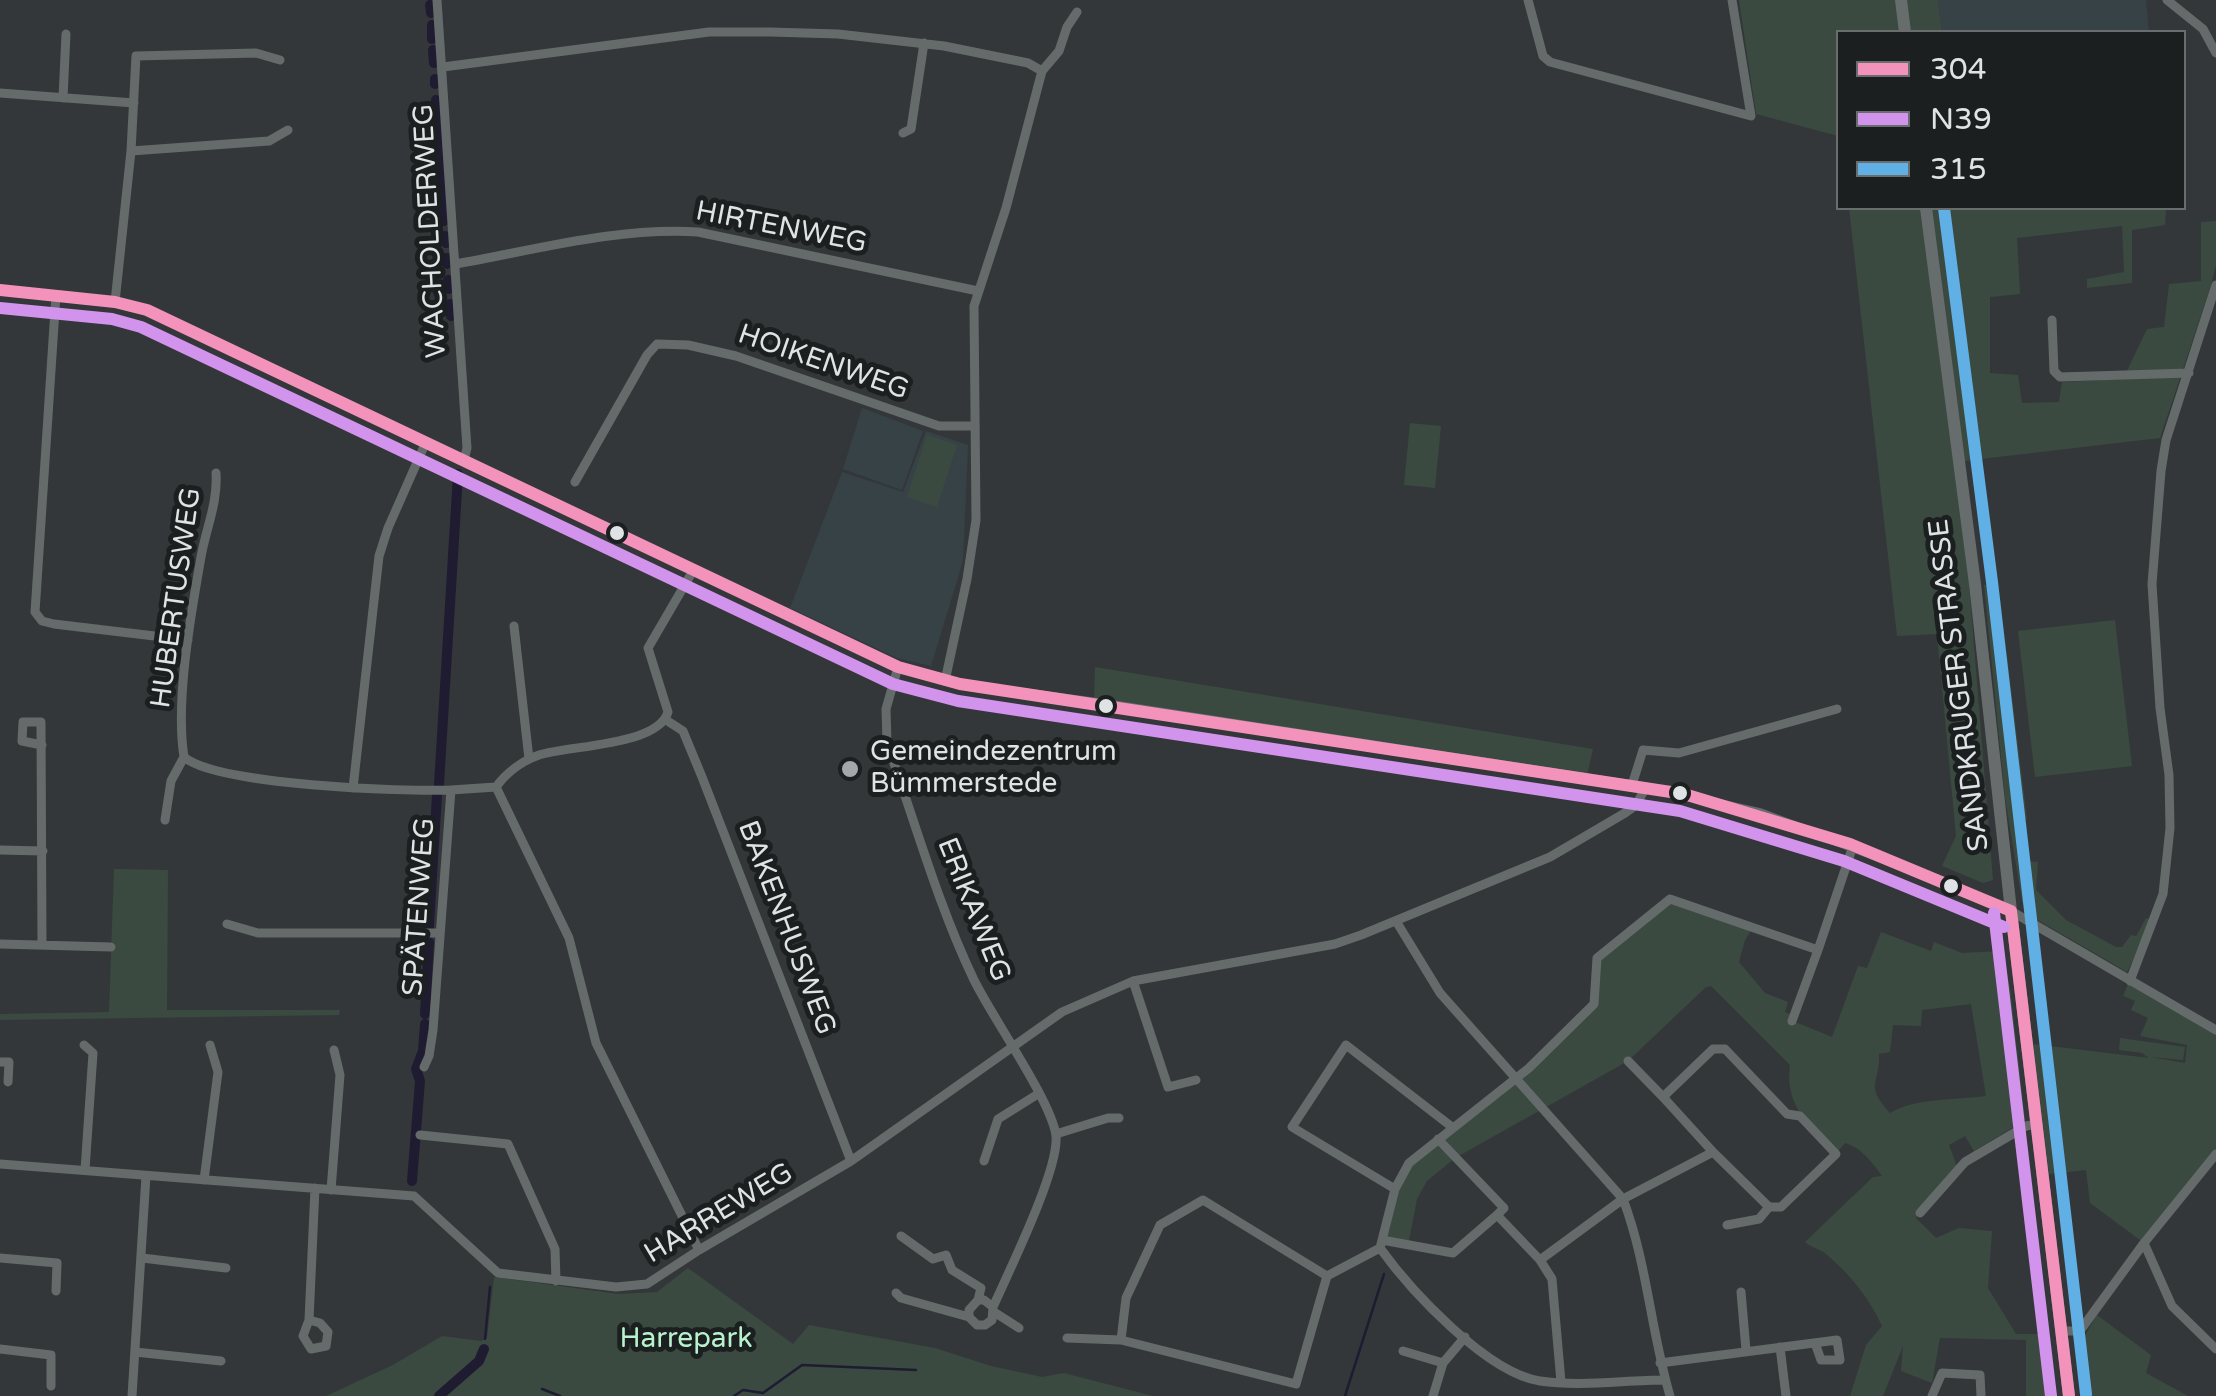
<!DOCTYPE html>
<html>
<head>
<meta charset="utf-8">
<style>
	body { margin:0 }
	#map { position:relative; width:2216px; height:1396px; overflow:hidden; background:#343739; font-family:"Varela Round",sans-serif }
	canvas { display:block }
	.legend { position:absolute; left:1836px; top:30px; width:350px; height:180px; box-sizing:border-box; background:#1c1f1f; border:2px solid #6a6d6e; margin:0; padding:12px 18px; list-style:none; font-size:30px; color:#e0e3e5 }
	.legend li { display:flex; align-items:center; gap:20px; height:50px }
	.legend b { width:50px; border:2px solid #6a6d6e }
</style>
</head>
<body>
<div id="map">
<canvas width="2216" height="1396"></canvas>
<ul class="legend">
<li><b style="height:12px;background:#f393bc"></b>304</li>
<li><b style="height:12px;background:#d193ec"></b>N39</li>
<li><b style="height:12px;background:#60b0e6"></b>315</li>
</ul>
</div>
<script>
const context = document.querySelector('canvas').getContext('2d');
context.lineJoin = 'round';
function fill(path, color) {
  context.fillStyle = color;
  context.fill(path, 'evenodd');
}
function trace(path, color, width, dash) {
  context.strokeStyle = color;
  context.lineWidth = width;
  context.lineCap = dash ? 'butt' : 'round';
  context.setLineDash(dash || []);
  context.stroke(path);
}
function write(font, color, halo, rows, align = 'center') {
  context.font = font + ' "Varela Round",sans-serif';
  context.lineWidth = 10;
  context.setLineDash([]);
  context.textBaseline = 'middle';
  context.strokeStyle = halo;
  context.fillStyle = color;
  for (const [text, x, y, turn = 0] of rows) {
    context.save();
    context.translate(x, y);
    context.rotate((+turn || 0) * Math.PI / 180);
    context.textAlign = isNaN(turn) ? turn : align;
    if (halo) context.strokeText(text, 0, 0);
    context.fillText(text, 0, 0);
    context.restore();
  }
}
const built = new Path2D(`
	M1938,0h208l3,32h-207z
	M862,408l61,23 -21,59 -59,-21z
	M926,431l42,14 -5,116 -32,105 -34,-8 -107,-50 52,-136 61,20z`);
const green = new Path2D(`
	M1739,0h199l4,32h-104v104l-82,-22z
	M1849,208h317l-1,17 -33,5v53l-45,5v-9l37,-7 -2,-46 -105,12 3,56 -30,3v76l28,2 4,28 37,-1 3,-20 61,-3 24,-50 17,-2 5,-43 32,-3v-59l15,-1v44l-5,20 -51,153 -196,23 5,123 24,296 -10,3 -41,-17 14,-30 -19,-202 -40,2z
	M1410,423l31,3 -6,62 -31,-3z
	M927,435l30,10 -20,62 -30,-10z
	M1998,583l29,236 -6,1v14l6,2 1,25 10,1 -2,28 30,30 50,27h6l9,-12 5,1 10,-18 7,3 -26,51 -98,-57 -7,-14 -17,-103 -21,-213z
	M2115,620l17,146 -97,11 -17,-146z
	M1095,667l498,82 -7,31 -492,-78z
	M114,869l54,1 -1,140h173l-1,5 -339,5v-6l109,-2z
	M1670,899l84,27 -9,14 -6,22 26,31 23,9 -3,10 9,4 -1,5 39,16 26,-71 9,2 14,-36 50,19 3,-9 28,11 40,-2 8,36 15,133 -51,31 -9,-15 -16,9 9,24 -42,49 20,20 23,-10 33,3 -4,57 28,46h30l10,62h-30v-56l-86,-2 -8,45 -31,-12 2,-25 -20,50h-33l16,-51 16,-19c-12,-27 -33,-53 -56,-72 -7,-6 -15,-6 -21,-12l68,-65 9,-1c-10,-14 -20,-28 -37,-33l-9,11c-26,-28 -52,-48 -46,-89l-79,-79 -5,1 -78,74 -173,97 -28,23 -10,18 -9,47 -26,-6 13,-51 14,-26 79,-61 106,-98 3,-46zM1971,1004l15,92c-30,4 -72,2 -96,17 -26,-29 -10,-28 -11,-59l11,-2 3,-27 28,1 1,-16z
	M2128,984l88,48v122l-72,89 -54,-40 -4,-33 -37,4 -16,-130 116,14 -7,-5 -23,-3 1,-12 65,9 -2,13 -33,-3 35,6 2,-18 -47,-9 8,-18 -17,-8 4,-9 -12,-5z
	M688,1268l105,76 16,-19 126,23 56,18 51,11 22,-4 89,23h-827l67,-31 49,-29 39,5 6,-3 7,-61 124,17 39,-2z
	M2097,1315l54,40 -5,18 42,23h-102l-6,-52z`);
const stream = new Path2D(`
	M485,1339l5,-52
	M542,1389l18,7
	M734,1396l9,-6 20,3 39,-28 114,5
	M1345,1396l39,-122`);
const canal = new Path2D(`
	M430,5l1,8
	M432,25v14
	M433,50l1,13
	M435,79v5
	M436,100l8,121
	M445,236l1,7
	M447,258v6
	M448,280l1,9
	M450,304l1,12
	M439,784l19,-310
	M429,926l8,-131
	M425,1014l4,-72
	M412,1181l8,-100 -4,-12 7,-18 2,-27
	M439,1396l40,-35 5,-12`);
const street = new Path2D(`
	M437,0l30,448 -3,12
	M1528,0l15,56 7,6 201,54 -19,-116
	M2167,0l36,29 13,24
	M443,67l266,-35h61l68,2 106,12 84,17 14,8
	M0,93l134,10
	M63,98l3,-64
	M903,133l8,-4 13,-86
	M131,151l138,-10 19,-11
	M456,264c79,-14 161,-37 242,-32l280,59
	M0,290l115,12 32,8 751,357 62,17 148,20 538,83 115,26 196,74 54,24 205,119
	M56,295l-21,317 7,9 12,3 134,16
	M115,302l16,-151 5,-95 120,-3 24,7
	M2052,320l2,51 6,6 129,-4
	M216,473c2,30 -10,55 -15,84 -10,57 -26,144 -17,200 33,28 219,35 267,33
	M575,482l72,-127 10,-11 31,1 48,11 203,70h36
	M514,626l15,133
	M898,667l-12,42 1,34c28,79 51,162 87,237 18,37 78,122 82,156 3,34 -47,135 -63,171
	M945,681l22,-102 9,-59 -2,-214 32,-98 36,-137 17,-20 8,-24 10,-15
	M666,720l17,11 19,46 149,384
	M42,745l-20,-4 1,-19h18l1,223
	M1632,785l11,-35 36,3 158,-44
	M496,787l73,151 27,105 103,207
	M353,788l26,-232 9,-28 38,-86
	M165,820l6,-39 13,-24
	M0,850l43,1
	M1396,921l44,72 183,206c24,63 28,133 47,197
	M227,924l31,9h181
	M0,944l111,3
	M1133,981l35,106 28,-7
	M2130,981l33,-87 7,-66 -1,-53 -9,-67 -8,-124 9,-113 5,-31 50,-155
	M1792,1021l26,-71
	M84,1045l9,8 -8,117
	M1628,1061l35,36
	M0,1062h9l-1,20
	M424,1067l5,-11 4,-26 18,-240 45,-3c10,-14 26,-26 43,-32 31,-10 119,-9 129,-43l-20,-64 46,-79
	M1056,1134l52,-16h11
	M420,1135l88,9 47,105 1,32
	M1438,1139l66,69 -7,7 43,45 12,19 9,103
	M984,1161l14,-42 40,-25
	M0,1164l414,32 84,77 118,14 31,-3 52,-34 152,-89 211,-149 71,-31 202,-37 26,-9 189,-78 75,-44 11,-8 10,-18
	M204,1180l14,-108 -8,-27
	M1395,1189l-103,-62 54,-82 106,82
	M331,1190l9,-115 -6,-25
	M1920,1213l45,-51 61,-36 11,-2
	M1727,1225l32,-6 10,-12
	M901,1236l32,23 13,-4 6,15 29,18 -3,12
	M1382,1240l71,13 44,-38
	M2144,1243l28,63 44,43
	M0,1258l57,5 -1,28
	M142,1258l84,10
	M1540,1260l83,-61 90,-47 56,55h12l55,-53 -36,-38 -13,-2 -62,-65h-12l-50,48 50,55
	M1327,1276l-124,-76 -43,25 -34,73 -5,42 175,44 31,-108 53,-28
	M1741,1292l5,58
	M896,1293l5,5 68,19 8,8h8l7,-5 1,-13 -9,-7h-6l-9,10v7
	M994,1312l25,16
	M309,1320l11,3 8,9 -2,14 -15,3 -8,-13 6,-16 6,-132
	M2060,1331h16l6,-3 62,-85 72,-89
	M1067,1338l54,2
	M1780,1347l6,49
	M0,1349l51,6v31
	M1403,1351l40,12
	M135,1352l86,9
	M1660,1363l177,-23 3,20h-19l-6,-17
	M1665,1380c-41,0 -85,7 -125,1 -53,-8 -129,-90 -160,-133l15,-59 14,-26 120,-95 65,-64 3,-46 73,-59 148,51 35,-104
	M132,1396l14,-220
	M1433,1396l10,-33 22,-26
	M1932,1396l10,-23 38,2 1,21`);
const secondary = new Path2D(`
	M1901,0l4,32
	M1926,208l49,376 36,327 58,485`);
const bus1 = new Path2D(`
	M0,290l115,12 32,8 751,357 62,17 724,110 166,50 161,67
	M2011,911l58,485`);
const bus2 = new Path2D(`
	M0,308l112,11 29,8 752,357 65,17 722,110 164,50 160,66
	M1994,913l57,483`);
const bus3 = new Path2D(`
	M1944,208l48,374 94,812`);
const markers = [
	[617,533,9,"#e0e3e5"],
	[1106,706,9,"#e0e3e5"],
	[850,769,10,"#a4a7a9"],
	[1680,793,9,"#e0e3e5"],
	[1951,886,9,"#e0e3e5"]
];
const streetNames = [
	["HIRTENWEG",781,228,11],
	["WACHOLDERWEG",431,231,-93],
	["HOIKENWEG",823,363,19],
	["HUBERTUSWEG",177,598,-82],
	["SANDKRUGER STRASSE",1960,685,-97],
	["SPÄTENWEG",420,907,-86],
	["ERIKAWEG",973,910,68],
	["BAKENHUSWEG",786,928,69],
	["HARREWEG",719,1214,-31]
];
const poiNames = [
	["Gemeindezentrum",870,753],
	["Bümmerstede",870,785]
];
const parkNames = [
	["Harrepark",686,1340]
];
fill(built, '#374246');
fill(green, '#3a4a40');
trace(stream, '#1f1c32', 2.5);
trace(canal, '#1f1c32', 10);
trace(street, '#656b6a', 9);
trace(secondary, '#676d6d', 12);
trace(bus1, '#f393bc', 12);
trace(bus2, '#d193ec', 12);
trace(bus3, '#60b0e6', 12);
for (const [x, y, r, color] of markers) {
  const dot = new Path2D();
  dot.arc(x, y, r, 0, 2 * Math.PI);
  context.fillStyle = color;
  context.fill(dot);
  trace(dot, '#1c1f1f', 4);
}
write('28px', '#e0e3e5', '#1c1f1f', streetNames);
write('28px', '#e0e3e5', '#1c1f1f', poiNames, 'left');
write('28px', '#b8f2cd', '#1c1f1f', parkNames);
</script>
</body>
</html>
